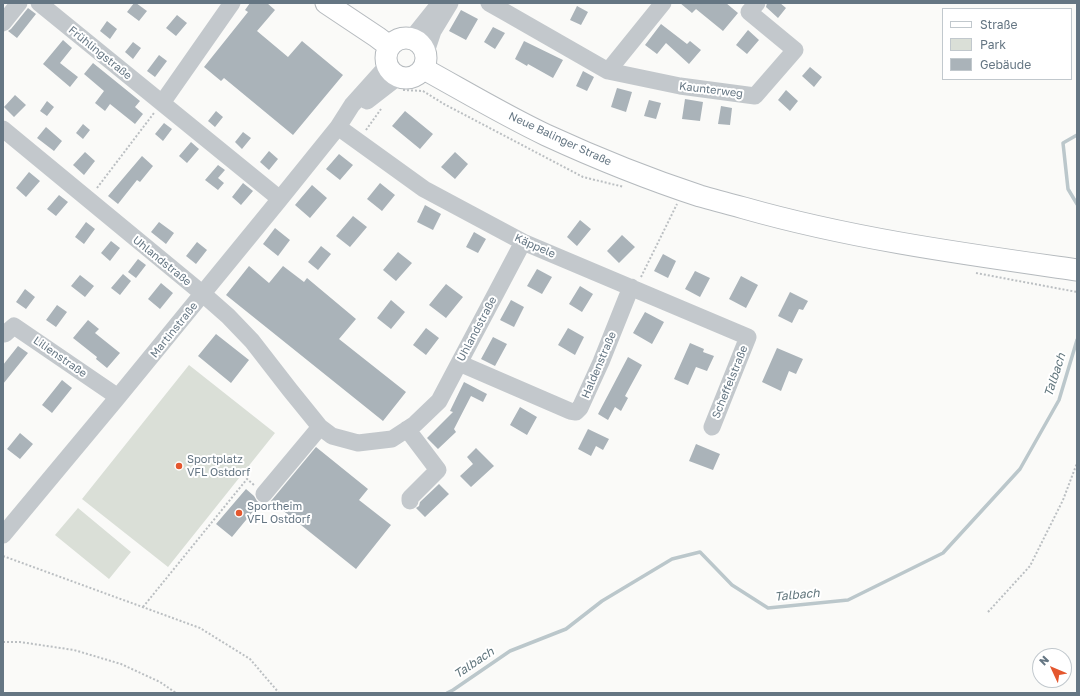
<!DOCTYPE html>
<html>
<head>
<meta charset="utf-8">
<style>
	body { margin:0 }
	#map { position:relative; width:1080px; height:696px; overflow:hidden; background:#fafaf8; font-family:"Golos Text",sans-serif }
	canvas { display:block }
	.frame { position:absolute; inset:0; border:4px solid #657683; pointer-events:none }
	.legend { position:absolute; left:942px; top:8px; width:130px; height:72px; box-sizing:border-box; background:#fff; border:1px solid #c1c8cd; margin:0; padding:5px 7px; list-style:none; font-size:12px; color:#657683 }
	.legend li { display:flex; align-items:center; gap:8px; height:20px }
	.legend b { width:20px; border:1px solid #c1c8cd }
	.north { position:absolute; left:1032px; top:648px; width:40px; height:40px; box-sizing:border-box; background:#fff; border:1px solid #c1c8cd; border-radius:50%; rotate:314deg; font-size:11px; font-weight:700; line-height:16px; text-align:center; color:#657683 }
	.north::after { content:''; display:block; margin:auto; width:14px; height:18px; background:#e4572e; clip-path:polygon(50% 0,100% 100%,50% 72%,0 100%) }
</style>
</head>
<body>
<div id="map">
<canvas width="1080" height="696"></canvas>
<div class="frame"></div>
<ul class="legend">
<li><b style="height:5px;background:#fff"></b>Straße</li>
<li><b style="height:11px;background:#dadfd7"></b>Park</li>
<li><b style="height:11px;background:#aab3b9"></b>Gebäude</li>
</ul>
<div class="north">N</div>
</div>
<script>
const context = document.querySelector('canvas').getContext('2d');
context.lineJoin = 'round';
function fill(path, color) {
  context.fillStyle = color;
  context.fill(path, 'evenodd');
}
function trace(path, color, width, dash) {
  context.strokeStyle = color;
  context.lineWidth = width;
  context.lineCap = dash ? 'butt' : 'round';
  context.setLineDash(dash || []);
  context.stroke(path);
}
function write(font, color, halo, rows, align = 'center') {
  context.font = font + ' "Golos Text",sans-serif';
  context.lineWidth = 4;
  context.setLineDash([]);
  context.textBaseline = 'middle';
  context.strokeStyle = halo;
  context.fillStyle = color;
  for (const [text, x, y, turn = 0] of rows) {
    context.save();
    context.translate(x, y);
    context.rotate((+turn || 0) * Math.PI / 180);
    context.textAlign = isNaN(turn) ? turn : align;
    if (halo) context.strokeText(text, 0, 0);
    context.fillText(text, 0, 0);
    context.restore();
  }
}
const green = new Path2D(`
	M189,365l86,68 -107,134 -86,-68z
	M78,508l53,44 -22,27 -54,-44z`);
const stream = new Path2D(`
	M1077,135l-14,8 5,46 9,15
	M447,693l6,-3 57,-39 56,-22 36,-28 70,-42 28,-7 32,33 36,23 80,-8 95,-47 77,-84 39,-69 18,-60`);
const building = new Path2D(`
	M134,3h2l11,8 -8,10 -12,-9z
	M250,3h17l8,7 -18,21 31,26 14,-16 41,34 -50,60 -69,-57 -3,3 -17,-14 44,-55 -3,-2z
	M680,3h46l12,10 -15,18 -27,-22 -4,4z
	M767,3h13l6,5 -8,10 -12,-11z
	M577,6l11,6 -7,13 -11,-5z
	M28,8l8,6 -19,24 -9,-7 3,-2z
	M461,10l17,9 -12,21 -17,-9z
	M177,15l10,8 -11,13 -10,-8z
	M107,21l10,8 -7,10 -10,-8z
	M661,24l26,20 3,-3 11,9 -12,14 -23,-21 -9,11 -12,-9z
	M493,27l12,6 -10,16 -11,-7z
	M748,30l11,10 -12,14 -11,-9z
	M63,40l9,8 -12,15 18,14 -8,10 -27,-23z
	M524,41l39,19 -10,18 -25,-14 -1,2 -12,-7z
	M133,42l8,6 -8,11 -8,-7z
	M159,55l8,6 -12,16 -8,-6z
	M93,63l47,38 -5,6 8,7 -8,10 -25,-20 -5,7 -10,-8 9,-12 -20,-17z
	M810,67l12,10 -8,10 -12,-11z
	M583,71l11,6 -7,14 -11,-5z
	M617,88l15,4 -6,20 -15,-5z
	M786,90l12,11 -8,10 -12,-11z
	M15,95l11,10 -12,12 -10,-10z
	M685,99l18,3 -3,19 -18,-2z
	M649,100l12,3 -5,16 -12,-3z
	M47,101l7,6 -7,9 -7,-5z
	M721,106l11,2 -2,17 -12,-1z
	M216,111l7,6 -8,10 -7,-6z
	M405,111l28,23 -13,15 -28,-23z
	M164,123l8,6 -9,12 -8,-7z
	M83,124l7,6 -7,9 -7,-6z
	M46,127l16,14 -8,10 -17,-13z
	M243,132l8,6 -9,11 -7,-7z
	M191,142l8,7 -12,14 -8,-7z
	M269,151l9,8 -9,11 -9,-8z
	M85,152l10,9 -11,14 -11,-10z
	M455,152l13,12 -13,15 -14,-12z
	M339,154l14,11 -13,15 -14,-11z
	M142,156l11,10 -13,16 -3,-2 -19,24 -10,-8z
	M218,165l7,5 -7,8 6,5 -6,7 -13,-10z
	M29,172l11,9 -14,16 -10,-9z
	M243,183l10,8 -12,14 -9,-8z
	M380,183l15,12 -13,16 -15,-12z
	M312,185l15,13 -17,20 -15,-13z
	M59,195l9,7 -12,14 -9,-7z
	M425,205l16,9 -8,16 -16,-8z
	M353,216l14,11 -17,20 -14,-11z
	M580,220l11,9 -14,17 -10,-9z
	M86,222l9,7 -11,15 -9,-7z
	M159,222l15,11 -8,11 -15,-12z
	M275,228l15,12 -12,16 -15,-12z
	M474,232l12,7 -8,14 -12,-6z
	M622,235l13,12 -16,16 -12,-12z
	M111,241l9,7 -10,13 -9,-8z
	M197,242l10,8 -11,14 -10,-8z
	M321,246l10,8 -13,16 -10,-8z
	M398,252l14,11 -16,18 -13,-11z
	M663,254l13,7 -8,17 -14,-7z
	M138,259l8,6 -10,13 -8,-6z
	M249,266l20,17 14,-17 21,16 3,-4 49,41 -17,20 67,53 -23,29 -157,-126z
	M537,269l15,8 -10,17 -15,-8z
	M695,271l15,7 -10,19 -15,-8z
	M123,274l8,7 -11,14 -9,-7z
	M80,275l14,11 -9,11 -14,-11z
	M741,276l17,9 -12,23 -17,-9z
	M161,283l12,10 -13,16 -12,-10z
	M446,284l17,13 -17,21 -17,-13z
	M580,286l13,8 -11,18 -13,-8z
	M25,289l10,8 -9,12 -10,-7z
	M790,292l18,9 -5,9 -4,-1 -7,14 -14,-7z
	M391,300l14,12 -14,17 -14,-11z
	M511,300l13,7 -10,20 -14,-7z
	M57,305l10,7 -11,15 -10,-7z
	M645,312l19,10 -12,22 -19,-11z
	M88,320l11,9 -4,4 25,20 -13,15 -11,-9 1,-2 -24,-19z
	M426,328l13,10 -13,17 -13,-10z
	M568,328l16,9 -9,18 -17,-10z
	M216,334l33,26 -18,23 -33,-27z
	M493,337l14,7 -12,22 -14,-7z
	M690,343l14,6 -1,3 11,4 -7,15 -11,-4 -8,18 -14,-6z
	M18,346l10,7 -25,31v-19z
	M777,348l26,11 -7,15 -7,-3 -8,20 -19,-9z
	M628,357l14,8 -17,31 3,2 -7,13 -6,-4 -7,13 -10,-6z
	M62,380l10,8 -20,25 -10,-8z
	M464,382l23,12 -4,8 -12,-6 -17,33 2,3 -18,17 -11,-11 26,-26 -3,-1z
	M520,407l17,10 -10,18 -17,-10z
	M588,429l21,10 -6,11 -7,-4 -5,10 -13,-7z
	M20,433l13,11 -13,15 -13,-10z
	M696,444l24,10 -7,16 -24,-9z
	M316,447l52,42 -9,11 32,25 -35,44 -85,-68z
	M476,448l18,18 -23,21 -11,-11 13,-12 -6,-7z
	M439,484l10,10 -24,23 -9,-9 3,-2 1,-4z
	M246,489l8,7 3,5 3,2 -28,34 -16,-13z`);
const path = new Path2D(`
	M403,90l20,1 21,13 139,73 41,10
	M366,130l15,-21
	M97,188l57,-75
	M976,273l101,19
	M641,277l36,-73
	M3,556l197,72 50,31 29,34
	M143,607l104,-128 7,6
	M988,612l42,-46 33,-66 14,-37
	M3,642h17l54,8 47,14 39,18 16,11`);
const minor = new Path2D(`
	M39,3l241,196
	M489,3l16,9 103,59 55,-68
	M3,23l16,-20
	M412,38l24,-30
	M426,52l7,-21 17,-28
	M608,71l72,15 75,10 40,-46 -46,-38 8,-9
	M367,101l31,-24
	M162,103l70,-100
	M338,127l86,62 99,53 225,95 -36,90
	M3,129l200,165 25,22 24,25 38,49 30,37 12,9 26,7 34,-4 23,-15 24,-23 84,-159
	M3,332l2,2 9,-8 104,71
	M459,363l111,48 6,1 4,-4 21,-46 30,-75
	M407,429l31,41 -28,28v3
	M264,494l56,-67
	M3,535l115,-138 162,-198 58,-72 14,-22 35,-39`);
const major = new Path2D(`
	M326,3l51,34 12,9
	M386 58a20 20 0 1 1 40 0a20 20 0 1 1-40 0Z
	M424,69c40,22 80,46 122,66 50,23 102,44 154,61 14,4 29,8 44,12 109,31 221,46 333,62`);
const markers = [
	[179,466,4,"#e4572e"],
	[239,513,4,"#e4572e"]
];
const streetNames = [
	["Frühlingstraße",100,53,39],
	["Kaunterweg",711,90,7],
	["Neue Balinger Straße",560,139,25],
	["Käppele",535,246,24],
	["Uhlandstraße",162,261,39],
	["Uhlandstraße",477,329,-62],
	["Martinstraße",174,330,-51],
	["Lilienstraße",60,357,35],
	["Haldenstraße",599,365,-67],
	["Scheffelstraße",730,382,-68]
];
const poiNames = [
	["Sportplatz",187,460],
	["VFL Ostdorf",187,473],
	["Sportheim",247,507],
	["VFL Ostdorf",247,520]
];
const waterNames = [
	["Talbach",1055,375,-72],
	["Talbach",797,595,-5],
	["Talbach",474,663,-34]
];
fill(green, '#dadfd7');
trace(stream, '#bbc7cb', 3.5);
fill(building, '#aab3b9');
trace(major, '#b5babe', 23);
trace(path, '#bbbfc2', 2, [2, 2]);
trace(minor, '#c3c8cc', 17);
trace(major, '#fff', 21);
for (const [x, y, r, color] of markers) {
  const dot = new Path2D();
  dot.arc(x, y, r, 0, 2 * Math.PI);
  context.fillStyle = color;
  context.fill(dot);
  trace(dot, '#fff', 1.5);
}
write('11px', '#657683', '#fff', streetNames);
write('11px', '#657683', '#fff', poiNames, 'left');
write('italic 12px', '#60757c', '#fff', waterNames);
</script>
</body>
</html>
